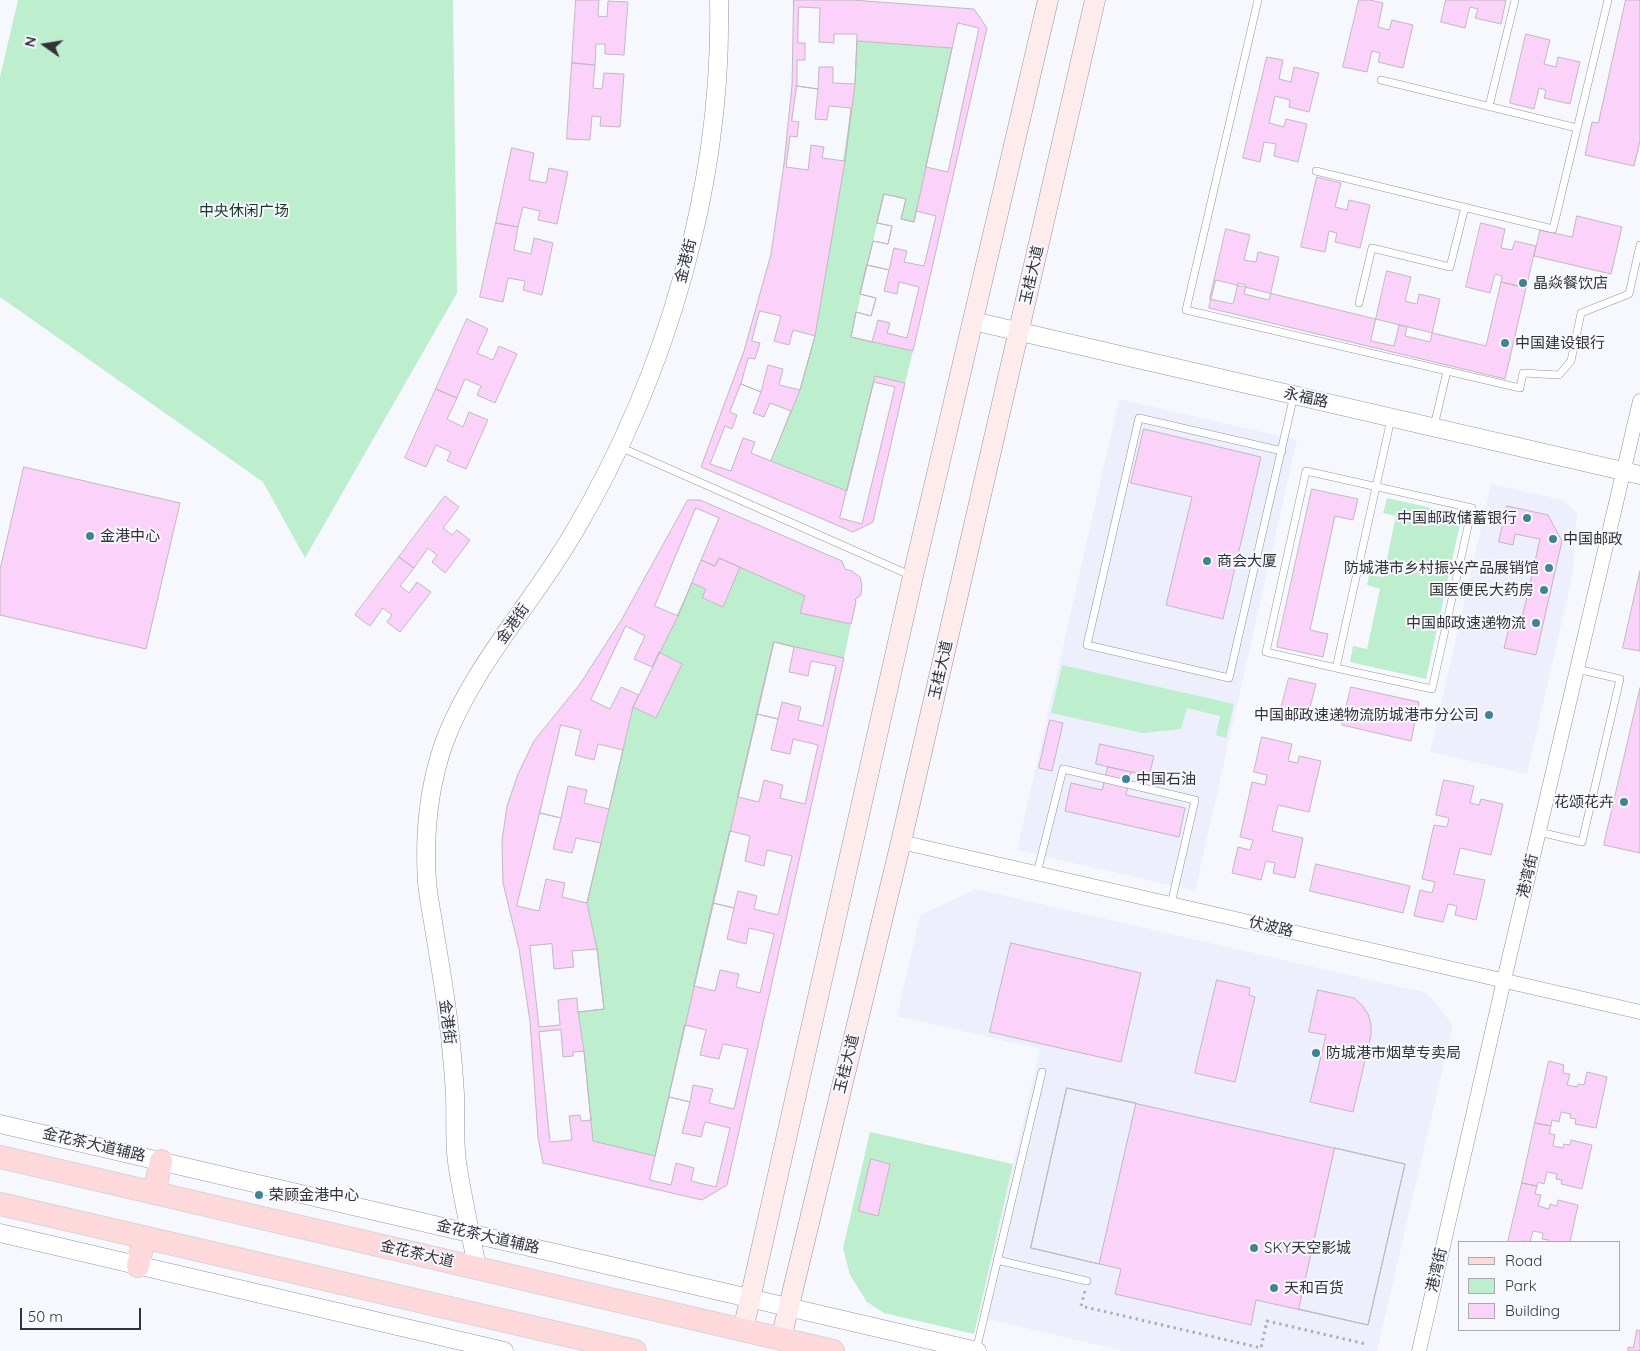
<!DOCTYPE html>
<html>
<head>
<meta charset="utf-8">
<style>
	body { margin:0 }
	#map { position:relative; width:1640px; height:1351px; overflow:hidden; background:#f7f8fe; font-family:Quicksand,sans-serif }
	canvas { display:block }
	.legend { position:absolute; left:1458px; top:1241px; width:162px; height:90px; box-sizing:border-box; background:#f7f8fe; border:1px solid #a9a9ae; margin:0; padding:6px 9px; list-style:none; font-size:15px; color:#333337 }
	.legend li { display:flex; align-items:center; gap:10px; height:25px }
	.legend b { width:25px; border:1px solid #a9a9ae }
	.north { position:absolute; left:20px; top:20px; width:50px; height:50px; -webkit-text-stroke:4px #f7f8fe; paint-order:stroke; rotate:283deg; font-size:14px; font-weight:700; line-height:20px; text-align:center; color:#333337 }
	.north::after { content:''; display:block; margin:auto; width:18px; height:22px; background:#333337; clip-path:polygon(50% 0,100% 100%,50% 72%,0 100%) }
	.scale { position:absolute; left:20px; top:1308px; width:121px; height:22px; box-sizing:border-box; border:2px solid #333337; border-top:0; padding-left:6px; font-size:15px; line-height:18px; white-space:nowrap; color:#333337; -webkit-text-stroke:4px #f7f8fe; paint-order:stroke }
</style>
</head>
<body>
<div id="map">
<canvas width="1640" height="1351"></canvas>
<ul class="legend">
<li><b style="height:6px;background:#fdd9db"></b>Road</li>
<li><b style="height:14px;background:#bdeece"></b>Park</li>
<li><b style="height:14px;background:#fbd2f9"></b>Building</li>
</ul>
<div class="north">N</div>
<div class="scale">50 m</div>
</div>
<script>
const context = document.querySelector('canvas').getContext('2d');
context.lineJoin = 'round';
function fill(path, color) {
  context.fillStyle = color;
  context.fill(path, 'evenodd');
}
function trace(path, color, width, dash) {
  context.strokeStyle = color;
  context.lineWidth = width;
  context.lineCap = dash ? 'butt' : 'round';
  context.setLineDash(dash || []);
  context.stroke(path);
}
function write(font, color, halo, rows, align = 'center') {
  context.font = font + ' Quicksand,"Noto Sans SC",sans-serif';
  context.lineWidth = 4;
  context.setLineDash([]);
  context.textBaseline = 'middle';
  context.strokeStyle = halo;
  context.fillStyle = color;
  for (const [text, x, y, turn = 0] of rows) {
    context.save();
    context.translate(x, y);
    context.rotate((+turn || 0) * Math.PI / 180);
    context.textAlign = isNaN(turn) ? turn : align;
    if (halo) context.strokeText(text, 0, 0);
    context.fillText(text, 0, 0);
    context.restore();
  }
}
const built = new Path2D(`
	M1119,399l178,41 -102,451 -178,-41z
	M1491,484l72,16 14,13 -4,60 -46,201 -97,-22z
	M976,889l451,104 26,32 -76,326h-253l-146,-34 62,-268 -143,-33 23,-101z`);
const green = new Path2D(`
	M18,0h435l4,293 -152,265 -42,-76 -263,-185v-220z
	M857,41l95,7 -38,174 -13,-3 5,-20 -22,-5 -33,143 62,14 -8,32 -30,-7 -28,115 -75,-30 28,-71 15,-54 40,-252z
	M1387,498l75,17 -36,164 -76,-17 3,-16 14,3 13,-60 -13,-4 2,-10 14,2 13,-61 -13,-3z
	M740,567l65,29 -4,17 50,11 -7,34 -70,-16 -119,514 -62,-15 -9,-90 -6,-39 26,-3 -7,-60 -10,-46 46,-196 23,11 26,-54 -23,-12 33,-69 14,6 -4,10 21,8z
	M1062,665l172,39 -8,34 -10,-3 4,-19 -33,-8 -6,21 -38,4 -92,-20z
	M870,1132l143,32 -39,170 -90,-21 -17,-11 -17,-27 -7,-27z`);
const building = new Path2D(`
	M576,0h23l-1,16 9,1 1,-16 20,1 -4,53 -19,-1v-10h-9l-1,21 -23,-2z
	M794,0h58l122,9 13,19 -74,323 -62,-14 5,-25 15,4 5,-18 -16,-4 13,-53 15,3 4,-18 -15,-3 7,-29 22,5 -5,20 13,3 38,-174 -95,-7 -2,43 -10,77 -30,175 -15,54 -29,71 76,30 28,-115 30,7 -32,139 -20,10 -152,-65 43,-116 27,-97 13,-90 8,-79z
	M1359,0h11l13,3 -5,24 11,3 3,-10 21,5 -10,43 -25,-6 2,-9 -8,-2 -5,21 -24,-5z
	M1446,0h60l-5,24 -26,-6 3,-9 -8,-2 -5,21 -24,-6z
	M1626,0h14v141l-6,25 -49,-11 7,-33 6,1z
	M799,7l21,1 -1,34 15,1v-9h23l-2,50 -22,-1v-16h-14l-1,22 -21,-3v-26h8v-17h-7z
	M958,23l21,5 -31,144 -22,-5z
	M1526,34l24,6 -6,24 12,3 2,-10 22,5 -10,42 -26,-6 2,-8 -7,-2 -5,21 -24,-6z
	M1267,57l16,3 -4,19 12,3 3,-15 25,6 -10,39 -20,-5 1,-7 -15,-4 -6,27 15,4 2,-8 21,5 -9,38 -24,-6 2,-12 -12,-2 -4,20 -17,-4z
	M572,63l23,2 -2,23 9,1 2,-16 20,1 -4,53 -20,-1 1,-9 -9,-1 -2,24 -23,-1z
	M797,86l21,3 -3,30 12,1 2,-14 22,2 -6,53 -23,-3 2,-11 -13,-2 -3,25 -22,-3 4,-31 7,1 2,-15 -7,-1z
	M512,148l22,5 -5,27 17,3 3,-15 19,4 -11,52 -19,-4 2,-9 -17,-4 -5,20 -22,-4z
	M1317,177l24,6 -6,24 12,3 2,-10 21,5 -10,43 -25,-6 2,-9 -8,-2 -4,21 -24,-5z
	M884,194l22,5 -5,20 13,3 2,-11 20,5 -12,50 -20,-4 3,-11 -13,-3 -5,22 -22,-5 6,-24 15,3 4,-18 -15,-3z
	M1577,216l45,11 -11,47 -77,-18 6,-26 32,7z
	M496,223l22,4 -4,23 17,4 3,-16 19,5 -11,52 -19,-5 2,-9 -17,-3 -5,24 -23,-5z
	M1481,223l24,6 -4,19 11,2 3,-9 21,5 -10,42 -25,-6 1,-6 -7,-2 -5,19 -24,-6z
	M1226,229l24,6 -6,25 12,2 2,-10 21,5 -10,43 -25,-6 2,-9 -8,-2 -5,21 -23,-5z
	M867,265l22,5 -5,21 13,3 2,-12 20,5 -12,51 -20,-5 3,-10 -12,-3 -6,22 -21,-5 5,-25 15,4 5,-18 -16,-4z
	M1387,271l24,6 -6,24 12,3 2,-10 21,5 -10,43 -25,-6 2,-9 -8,-2 -5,21 -23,-5z
	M1216,280l270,66 15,-64 25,6 -21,91 -296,-71z
	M760,311l21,5 -7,25 15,4 4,-15 22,6 -15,54 -21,-5 4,-16 -15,-4 -7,27 -20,-8 7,-26 7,1 5,-16 -8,-2z
	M467,319l21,10 -11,24 16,7 6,-14 18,8 -22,49 -18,-8 4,-9 -16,-7 -8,19 -21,-9z
	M874,382l21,5 -33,137 -22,-6z
	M741,384l20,8 -8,21 11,4 6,-14 21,8 -20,50 -20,-8 4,-11 -12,-4 -12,33 -21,-7 15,-38 7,3 5,-14 -7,-3z
	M436,389l21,9 -10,21 16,8 6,-15 19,8 -22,49 -19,-8 4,-9 -15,-7 -10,22 -21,-9z
	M1144,429l117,28 -38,162 -57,-14 26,-108 -61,-14z
	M24,467l156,36 -34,146 -146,-34v-45z
	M1312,489l46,10 -5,21 -18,-4 -25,114 18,4 -5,23 -46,-10z
	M445,496l14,11 -16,21 9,7 5,-5 13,10 -25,33 -13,-11 5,-7 -9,-7 -14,20 -15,-11z
	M688,500h12l142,61 3,8 7,2 8,6 2,8 -1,9 -2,3 -4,2 1,3 -5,22 -51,-11 5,-17 -86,-38 -4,8 -14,-6 -23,56 -45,91 -46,196 10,46 7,60 -26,3 6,39 9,90 62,15 119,-514 70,16 -117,527 -25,15 -159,-37 -5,-26 -8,-116 -11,-72 -16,-66 -1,-42 5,-35 11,-32 16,-33 46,-57 42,-65z
	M1507,506l41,9 14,26 -26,114 -32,-7 6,-24 10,3 20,-88 -25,-5 -2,11 -14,-3z
	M696,508l23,10 -18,42 14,6 4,-8 21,9 -17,40 -21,-9 4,-9 -14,-6 -14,33 -23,-10z
	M399,557l15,11 -14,18 9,7 8,-11 14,10 -31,40 -13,-10 5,-7 -9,-7 -13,18 -15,-11z
	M1640,571v80l-17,-3z
	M626,626l19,10 -11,23 18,8 7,-15 23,12 -26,54 -23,-11 6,-12 -18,-8 -11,22 -19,-9z
	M774,642l20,5 -5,25 19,4 3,-15 25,5 -13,60 -25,-6 3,-13 -19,-5 -4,17 -21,-5z
	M1289,678l27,6 -8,31 -27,-6z
	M1351,687l68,15 -8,39 -69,-16z
	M1640,688v165l-36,-8z
	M757,714l21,5 -7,31 19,4 3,-15 25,6 -13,59 -25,-6 3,-13 -19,-5 -5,22 -21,-5z
	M1050,720l13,3 -11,48 -13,-3z
	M561,725l20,5 -6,25 19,5 4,-16 25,6 -14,59 -25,-6 3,-13 -19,-4 -7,32 -21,-5z
	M1262,737l30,7 -4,17 10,2 1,-7 22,5 -12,51 -31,-7 -6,26 31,7 -8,40 -22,-5 2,-10 -9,-2 -5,19 -29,-7 6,-26 12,3 3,-10 -13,-3 12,-55 13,3 2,-10 -13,-3z
	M1100,744l54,12 -5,20 -53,-12z
	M1108,767l23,5 -5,23 59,13 -6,29 -114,-26 6,-28 31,7z
	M1444,780l30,6 -4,17 9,2 2,-6 22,5 -12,51 -31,-7 -6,26 31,6 -9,40 -21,-5 2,-9 -9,-2 -5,18 -29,-6 6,-26 12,3 3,-11 -13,-3 12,-54 13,2 2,-9 -13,-3z
	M540,813l21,5 -8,31 19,4 4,-15 25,5 -14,60 -25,-6 3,-14 -19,-4 -7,32 -22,-5z
	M730,831l20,5 -5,25 19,5 3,-16 25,6 -14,59 -24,-6 3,-13 -19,-5 -4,17 -21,-5z
	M1316,864l94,22 -7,27 -93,-22z
	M713,903l21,5 -7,31 19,5 3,-16 25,6 -14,59 -24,-6 3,-13 -19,-4 -5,21 -21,-5z
	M1011,943l130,30 -20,89 -131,-30z
	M552,944l2,25 20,-2 -2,-16 25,-2 7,60 -26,3 -1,-14 -19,2 2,25 -21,2 -9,-81z
	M1217,980l33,8 -1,7 6,2 -20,85 -40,-9z
	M1318,990l36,8 8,7 6,9 3,10v11l-18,77 -43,-10 16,-67 -17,-3z
	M685,1025l21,5 -6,25 19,4 4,-15 25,5 -14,60 -25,-6 4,-14 -20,-4 -3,17 -21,-5z
	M561,1030l2,27 10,-1v-4l11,-1 7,69 -10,1 -1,-6 -11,1 3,24 -22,2 -11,-110z
	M1549,1061l15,4 -1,8 7,1 -3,11 10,2 1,-3 6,1 3,-13 20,5 -11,51 -21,-4 1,-5 -6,-1 1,-4 -10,-2 -2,10 -7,-2 -1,6 -16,-3z
	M1067,1088l338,76 -37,161 -112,-25 -5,25 -136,-31 6,-25 -90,-21z
	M1067,1088l69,15 -37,161 -68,-16z
	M669,1097l21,5 -8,31 19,4 4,-15 25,6 -14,59 -25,-6 3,-13 -18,-5 -5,22 -21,-5z
	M1535,1123l16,3 -2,7 6,2 -2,11 10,2 1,-4 6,1 1,-5 21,5 -10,44 -21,-5 1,-4 -6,-1 1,-5 -10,-2 -3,12 -6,-2 -1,4 -15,-3z
	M1335,1148l70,16 -37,161 -69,-16z
	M871,1159l19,5 -12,52 -19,-5z
	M1522,1183l15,3 -2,8 6,1 -3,11 11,3 1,-5 7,2 1,-6 20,5 -8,37h-22l1,-2 -7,-1 1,-6 -10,-2 -3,11 -6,-1v1h-16z
	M1637,1330l3,1v20h-12v-4l5,1z`);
const path = new Path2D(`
	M1085,1291l-4,15 180,42 6,-27 99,23`);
const service = new Path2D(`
	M1258,0l-72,310 334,78 3,-15 36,2 12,-14 10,-48 48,-19 11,-49
	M1381,80l196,48
	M1489,106l26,-106
	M1316,171l237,58 55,-229
	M1359,303l13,-55 78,19 15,-60
	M1434,426l13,-55
	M620,447l292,129
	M1282,451l-143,-33 -52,227 142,33 65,-283
	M1336,668l-70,-16 40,-181 166,37 -40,181 -96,-21 55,-249
	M1539,832l43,10 38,-163 -43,-10
	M1037,873l26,-104 132,31 -24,104
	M997,1260l90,21
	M976,1351l66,-279`);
const minor = new Path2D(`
	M901,842l739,170
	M1419,1351l85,-371 136,-579`);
const tertiary = new Path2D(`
	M973,321l667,154
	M0,1124l977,227
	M0,1233l504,118
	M477,1268c-6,-35 -15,-71 -20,-106 -3,-22 -1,-45 -2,-67 -1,-20 -3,-40 -5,-60 -4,-38 -11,-76 -17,-113 -2,-13 -5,-27 -6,-40 -3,-46 2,-96 17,-139 29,-78 89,-140 130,-211 93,-157 149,-349 145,-532`);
const secondary = new Path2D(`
	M743,1330l170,-754 135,-576
	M781,1339l120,-497 194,-842`);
const primary = new Path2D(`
	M0,1157l833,194
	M154,1193l7,-32
	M0,1204l635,147
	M138,1266l6,-28`);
const markers = [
	[1523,283,5,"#428295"],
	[1505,343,5,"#428295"],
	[1527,518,5,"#428295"],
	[90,536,5,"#428295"],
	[1553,539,5,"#428295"],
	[1207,561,5,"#428295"],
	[1549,568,5,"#428295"],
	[1544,590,5,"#428295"],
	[1536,623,5,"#428295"],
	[1489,715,5,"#428295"],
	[1126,779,5,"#428295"],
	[1624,802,5,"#428295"],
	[1316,1053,5,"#428295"],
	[259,1195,5,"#428295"],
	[1254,1248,5,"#428295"],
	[1274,1288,5,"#428295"]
];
const parkNames = [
	["中央休闲广场",244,211]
];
const streetNames = [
	["金港街",686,261,-76],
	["玉桂大道",1032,275,-77],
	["永福路",1306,398,13],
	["金港街",513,624,-55],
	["玉桂大道",941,670,-77],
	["港湾街",1528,876,-77],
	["伏波路",1271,927,13],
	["金港街",447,1022,83],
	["玉桂大道",847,1064,-76],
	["金花茶大道辅路",94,1145,13],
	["金花茶大道辅路",488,1237,13],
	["金花茶大道",417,1254,13],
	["港湾街",1437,1270,-77]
];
const poiNames = [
	["晶焱餐饮店",1533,283],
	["中国建设银行",1515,343],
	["中国邮政储蓄银行",1517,518,"right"],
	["金港中心",100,536],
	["中国邮政",1563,539],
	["商会大厦",1217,561],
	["防城港市乡村振兴产品展销馆",1539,568,"right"],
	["国医便民大药房",1534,590,"right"],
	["中国邮政速递物流",1526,623,"right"],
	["中国邮政速递物流防城港市分公司",1479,715,"right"],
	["中国石油",1136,779],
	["花颂花卉",1614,802,"right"],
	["防城港市烟草专卖局",1326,1053],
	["荣顾金港中心",269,1195],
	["SKY天空影城",1264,1248],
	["天和百货",1284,1288]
];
fill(built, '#edeffd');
fill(green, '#bdeece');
fill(building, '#fbd2f9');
trace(building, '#c1b8c0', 1);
trace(service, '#93949e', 8);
trace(minor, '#93949e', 15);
trace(tertiary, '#93949e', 19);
trace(secondary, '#93949e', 21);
trace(primary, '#d6d6d7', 24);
trace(path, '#afafb4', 3, [2.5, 4]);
trace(service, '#fff', 7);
trace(minor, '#fff', 14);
trace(tertiary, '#fff', 18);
trace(secondary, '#feeced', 20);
trace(primary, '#fdd9db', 22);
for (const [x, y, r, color] of markers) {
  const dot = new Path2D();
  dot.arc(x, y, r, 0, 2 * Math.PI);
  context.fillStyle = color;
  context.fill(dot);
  trace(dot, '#f7f8fe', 2);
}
write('15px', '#123822', '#f7f8fe', parkNames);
write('15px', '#333337', '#f7f8fe', streetNames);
write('15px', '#333337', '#f7f8fe', poiNames, 'left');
</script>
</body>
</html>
